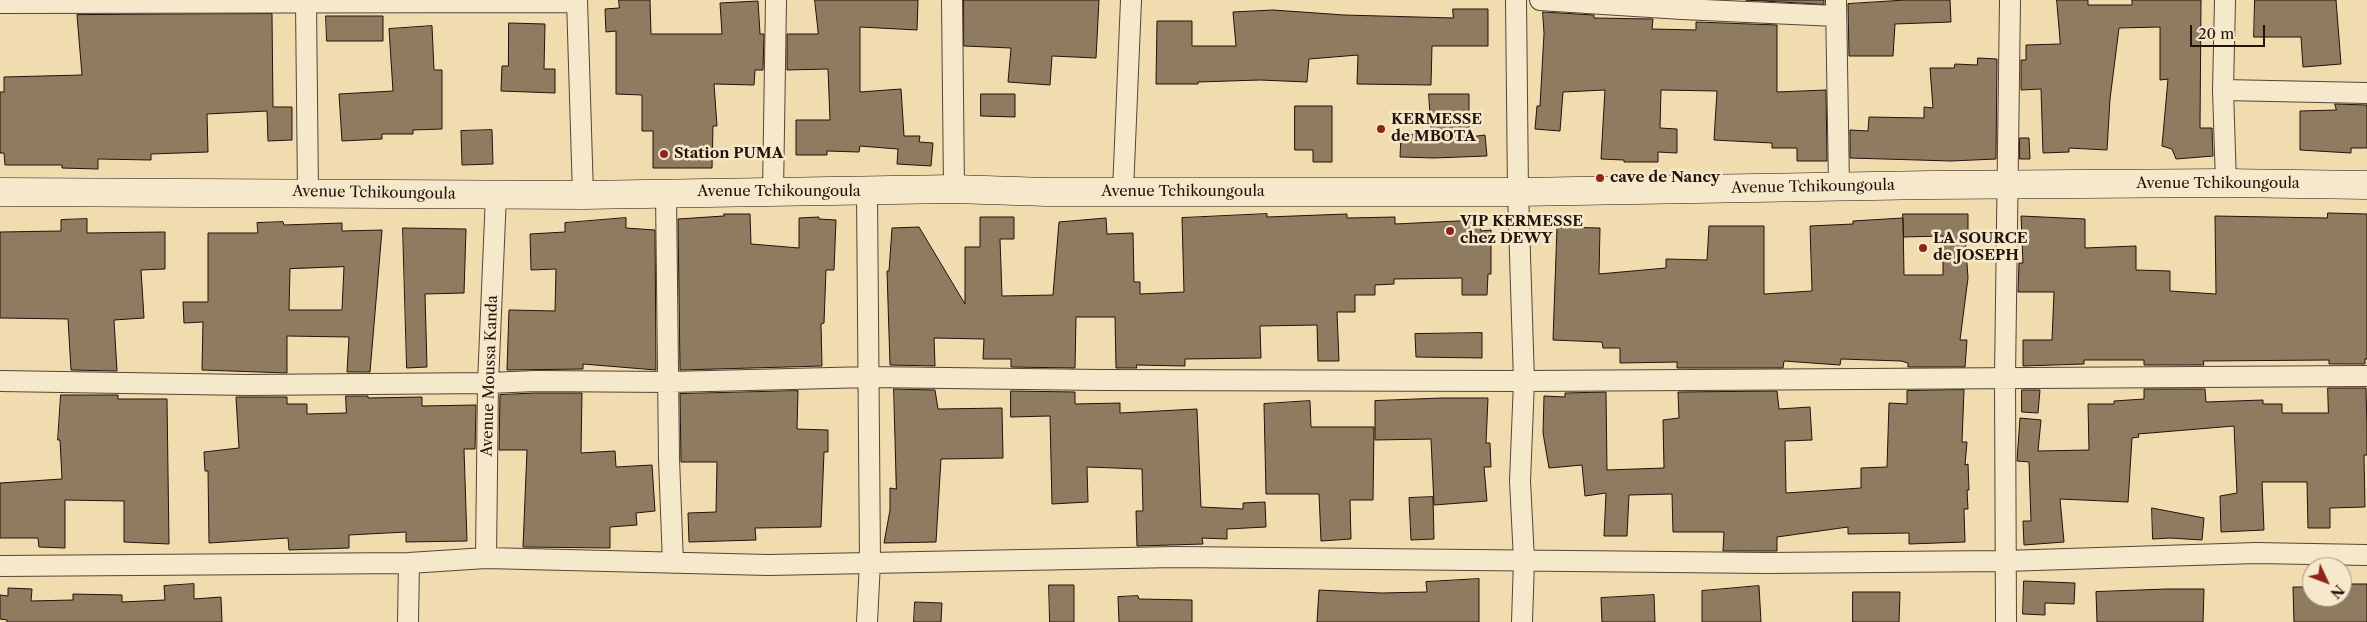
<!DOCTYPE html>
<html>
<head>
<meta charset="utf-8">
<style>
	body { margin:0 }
	#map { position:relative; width:2367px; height:622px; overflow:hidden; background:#f0dcaf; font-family:"Libre Caslon Text",serif }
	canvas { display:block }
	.north { position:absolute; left:2302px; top:557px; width:50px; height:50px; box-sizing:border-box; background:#f5e8cb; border:1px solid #a1927e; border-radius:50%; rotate:133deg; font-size:14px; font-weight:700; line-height:20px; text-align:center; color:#24120b }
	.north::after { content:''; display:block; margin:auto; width:18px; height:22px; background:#8f2418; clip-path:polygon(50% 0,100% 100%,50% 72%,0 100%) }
	.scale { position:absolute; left:2190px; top:25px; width:75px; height:22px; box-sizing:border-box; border:2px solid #24120b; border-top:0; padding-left:6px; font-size:15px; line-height:18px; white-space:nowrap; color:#24120b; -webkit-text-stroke:4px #f5e8cb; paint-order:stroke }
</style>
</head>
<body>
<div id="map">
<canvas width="2367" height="622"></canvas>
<div class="north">N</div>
<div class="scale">20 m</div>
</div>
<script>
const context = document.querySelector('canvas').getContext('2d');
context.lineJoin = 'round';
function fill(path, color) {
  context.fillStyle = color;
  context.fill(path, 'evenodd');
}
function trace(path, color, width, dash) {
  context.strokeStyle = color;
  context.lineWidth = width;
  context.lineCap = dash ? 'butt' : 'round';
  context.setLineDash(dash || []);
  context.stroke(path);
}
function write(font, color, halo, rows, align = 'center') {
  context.font = font + ' "Libre Caslon Text",serif';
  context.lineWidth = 5;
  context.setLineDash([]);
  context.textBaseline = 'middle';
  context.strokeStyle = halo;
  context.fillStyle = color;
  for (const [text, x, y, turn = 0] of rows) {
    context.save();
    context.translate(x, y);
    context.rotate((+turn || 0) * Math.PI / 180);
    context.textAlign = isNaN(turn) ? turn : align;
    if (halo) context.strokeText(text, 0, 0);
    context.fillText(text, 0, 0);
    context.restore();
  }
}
const building = new Path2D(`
	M619,0h31l1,34h71l-2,-31 38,-2 2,33h4l-1,36h-8l-1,15 -40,-1 3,42h-4l-1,42h-59v-37h-11v-36l-26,-1v-63l-10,1 -1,-23 14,-1z
	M815,0h103l-1,30 -57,-3v65l41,-3 3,47h16l-1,6 14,1 -2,23 -34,-2 1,-15 -38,-3 -1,6 -32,-1v4h-31v-35h34l-2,-51 -41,1v-36h31z
	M964,0h135l-3,58 -44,-2 -2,29 -42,-3 3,-34 -47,-2z
	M1746,0h78v4z
	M1906,0h44l1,22 -56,2 -2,32h-44l-1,-52z
	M2057,0h31v5h44v-5h69l-1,128h12l1,28 -37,3 -4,-10 -10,-3 6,-67 -8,1v-53l-41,1 -9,71 -3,51 -38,-2v4l-26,1 -2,-64 -20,1v-30h5v-15l34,-1z
	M2255,0h81l5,64 -38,3 -2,-30h-47z
	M1453,9h35v37h-56l-1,39 -74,-1 1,-29 -49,4 -2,23 -47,-2 -62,2v2h-42l1,-63h35v25h44l-3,-34 40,-2 71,5 109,3z
	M1543,12l51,3v3l59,1 -1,10 44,1v-8l81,3v67l49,-2 1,71h-30v-13h-25v-5l-58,-3 3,-49 -56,-1 -1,38 17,1v24l-19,-1v10h-34v-2l-23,-1 4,-69 -42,2 -3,39 -25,-2 2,-23h3l4,-72z
	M272,14l1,93h19v33l-24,1 -1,-30 -60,3 1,38 -57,2v6l-53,-1v10l-36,-1v-3h-57l-1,-12h-4v-61h4v-15l78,-2 -5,-60z
	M326,16h57v25h-56z
	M509,23l36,1 -1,45h11v24l-54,-2 1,-25h6z
	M432,26l2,44h8v59l-29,1v4h-31v5l-40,2 -3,-47 54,-3 -4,-62z
	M1978,58l19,1 -1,100 -45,2 -101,-3v-28l18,1 1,-14 55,1v-11l9,1 -3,-40h24l1,-4 22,1z
	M981,94h34v23l-34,-1z
	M1429,94h40v43l16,-2 2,21 -53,2 -34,-1 1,-23 30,1z
	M2335,104l32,1v43h-16v5l-51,-3v-39l36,-1z
	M1295,106h37v56h-19v-12h-18z
	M492,130l1,34 -31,1 -1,-34z
	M2020,138h9l1,21h-10z
	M2328,213l39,1v145h-2v5h-36v-4l-126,1 1,4h-60v-5h-60v4l-61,2v-26h29l2,-48h-36l1,-29h4l-2,-47 64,3v29l51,-2v24l34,1v20l46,3 -1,-78 112,2z
	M724,214h26l1,30 48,4v-30l20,-1v2l17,1 -2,50h-8l-2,53 -3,1 1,42 -142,4 -2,-151 46,-3z
	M1267,214v3l80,-3v4l48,-1v7l84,-4 2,11 10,-1v44h-3l-1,21h-25v-17l-68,1v5l-19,1v10h-20v17h-18l2,49h-21l-1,-36 -57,1 1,32 -76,1v7l-49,-1 1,3h-21l-1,-51h-39l-1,51 -64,-1v-8h-28l1,-20 -50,-1 1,28 -45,-1 -3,-94h2l3,-43 27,-1 46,77v-57h15v-30h34v22h-14l2,57 51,-1 6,-73 47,-4 1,16 26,-1 1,49h6v12l44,-2 -2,-74z
	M1903,214h65v21h-3l3,43 -8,62h7l-2,27h-57v-4l-7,-2 -60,-2 -1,6 -56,-4 -1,7h-106v-6l-57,1v-15h-17l-1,-6 -49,-2 4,-113 43,1 -1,46 67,-6v-9l41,1 2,-34h55v68l48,-3 -2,-65 43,-2v-3l50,-3 1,57h39v-39l-39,1z
	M626,218v10l29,2 1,140 -73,-6v5l-76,1 2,-60 46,1 1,-42 -25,1 -1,-36 35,-2v-9z
	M87,219v14l78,-1v37l-24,1 3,48 -30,2 3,51 -46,-1 -3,-51 -68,-1v-86l61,-1v-11z
	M283,222l1,3 58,-2v8l40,-1 -12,142h-23l2,-35 -62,-1v37l-85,-3 1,-48 -19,1 -1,-21h25v-69h50l-1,-10zM344,267l-2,43h-53l1,-41z
	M403,228l63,1 -2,64 -39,1 2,73 -20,1z
	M1482,333v25l-66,-1 -1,-23z
	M2328,388h38l1,40v27h-3l1,52 -35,1v20h-22l-1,-46h-45l2,48 -43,2 -1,-36 17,-3 -3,-67 -96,8 1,3 -7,1 -4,64 -68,-3 4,43 -40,3 -1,-24h8l-2,-59 -12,-1 3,-43 21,2 -3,31 51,-1 -1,-46h26v-3l30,-2v-10h61l1,13 57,-2v4h19v9h46z
	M894,389l41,1 3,19 64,-1 1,50 -62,1 -5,83 -52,1 6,-33v-22l6,1z
	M1964,390l-2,52h5l-2,23 3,-1 1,26h-2l1,19h-4l1,33 -56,2v-11l-61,1v-7l-71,10v14h-54l1,-19h-51l-1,-38 -43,1 -2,41h-23l2,-43 -21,3 -3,-31 -33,3 -6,-35 1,-37 21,1v-4l41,-1 1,78 57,-2 -1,-48 16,-2 -1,-26 99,-1 2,18 31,-2 2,33 -27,1 1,52 75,-5v-20l26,-1 2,-64 18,1v-13z
	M2022,390h18l-2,23 -16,-1z
	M798,391l-1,38 31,1v22h-4l-3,75 -66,1 1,12 -67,2 -1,-29 28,-1 1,-50h-36l-1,-68z
	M1011,391l64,1v12l45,-1v10l77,-4 4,98 42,2v-6l22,-1 1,25 -39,2v10l-25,-1 1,6 -66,2 -1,-35h7l-1,-42 -55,-2 1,35 -36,2 -2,-88 -39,1z
	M536,393h46l-1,60 34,-2 1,16 36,-2 3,46 -19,2 1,12 -27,2v21l-87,-1 4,-97h-28l1,-55z
	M61,395h57v4h49l2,145 -45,-2v-41l-59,-1v48l-26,-1 -1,-9h-38v-55l62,-4 -2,-39h-2z
	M346,396h22v2l54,-1v9l54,-1 -1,44h-11l3,92 -61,1v-10l-57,3v13l-60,2 -1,-12 -79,5 -1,-72h-3l-1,-19 35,-4 -3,-51h51v7h20v10l39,-1z
	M1442,398h46l-2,45h4l1,24h-7l3,34 -53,4 -3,-66 -56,1v-39z
	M1310,401l1,26h63l-1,73h-23l1,39 -30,2 -2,-47h-53l-2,-90z
	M1433,497l1,42 -23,1 -2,-42z
	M2152,508l52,10 -2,22 -32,-2 -17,1z
	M1479,579v43h-162l2,-32 62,3 46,-1 -1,-10z
	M2024,581l51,2 -1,21 -29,-1v12l-22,-1z
	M194,584v15l27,-2 1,25h-215v-2l-7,-1v-24l8,1v-8l24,1 -1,12 42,-1v-6l49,1v7l43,-2 -1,-14z
	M2342,584h25v38h-73l-1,-35h19v10h30z
	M1049,585h25v37h-24z
	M1759,586l2,36h-59v-31z
	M2167,589h37l-1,33h-106l-1,-30z
	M1853,592h47l-1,30h-46z
	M1654,595l1,27h-53l-1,-24z
	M1138,596l1,3 53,1v22h-73l-1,-25z
	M915,602l27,1 -1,19h-27z`);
const street = new Path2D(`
	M577,0l6,195
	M952,0l2,189
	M1516,0l2,192 6,189 -4,100 4,79 -2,62
	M1540,0l142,9 154,7
	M1836,0l3,187
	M2225,0l-2,90 3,93
	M0,3l577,-1
	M306,3l2,189
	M2223,90l144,3
	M1123,191l8,-191
	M773,192l3,-192
	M867,192l3,370 -3,60
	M666,193l3,266 4,104
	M0,381l248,4 240,-2 48,-2 134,1 200,-5 230,3 424,1 843,-5
	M486,558l2,-175 8,-188
	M0,566l409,-3 77,-5 282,7 408,-8 591,6 237,-2 252,-8 111,2
	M408,622l1,-59
	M2006,622l-1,-245 5,-377`);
const secondary = new Path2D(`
	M0,192l583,3 371,-6 93,3h471l414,-7 294,-2 141,2`);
const markers = [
	[1381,129,5,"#8f2418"],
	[664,154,5,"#8f2418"],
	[1600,178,5,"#8f2418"],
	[1450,231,5,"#8f2418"],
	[1923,248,5,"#8f2418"]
];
const poiNames = [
	["KERMESSE",1391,120],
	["de MBOTA",1391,137],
	["Station PUMA",674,154],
	["cave de Nancy",1610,178],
	["VIP KERMESSE",1460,222],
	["chez DEWY",1460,239],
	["LA SOURCE",1933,239],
	["de JOSEPH",1933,256]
];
const streetNames = [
	["Avenue Tchikoungoula",2218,184],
	["Avenue Tchikoungoula",1813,187,-1],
	["Avenue Tchikoungoula",779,192],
	["Avenue Tchikoungoula",1183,192],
	["Avenue Tchikoungoula",374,193,1],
	["Avenue Moussa Kanda",490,376,-88]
];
fill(building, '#8e7b60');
trace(building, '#24120b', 1);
trace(street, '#574434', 22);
trace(secondary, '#24120b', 29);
trace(street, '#f5e8cb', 20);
trace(secondary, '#f5e8cb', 28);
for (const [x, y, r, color] of markers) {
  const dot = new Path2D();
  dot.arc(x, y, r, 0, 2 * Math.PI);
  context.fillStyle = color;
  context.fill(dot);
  trace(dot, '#f5e8cb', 2);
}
write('bold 15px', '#24120b', '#f5e8cb', poiNames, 'left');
write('15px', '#24120b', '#f5e8cb', streetNames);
</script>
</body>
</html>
